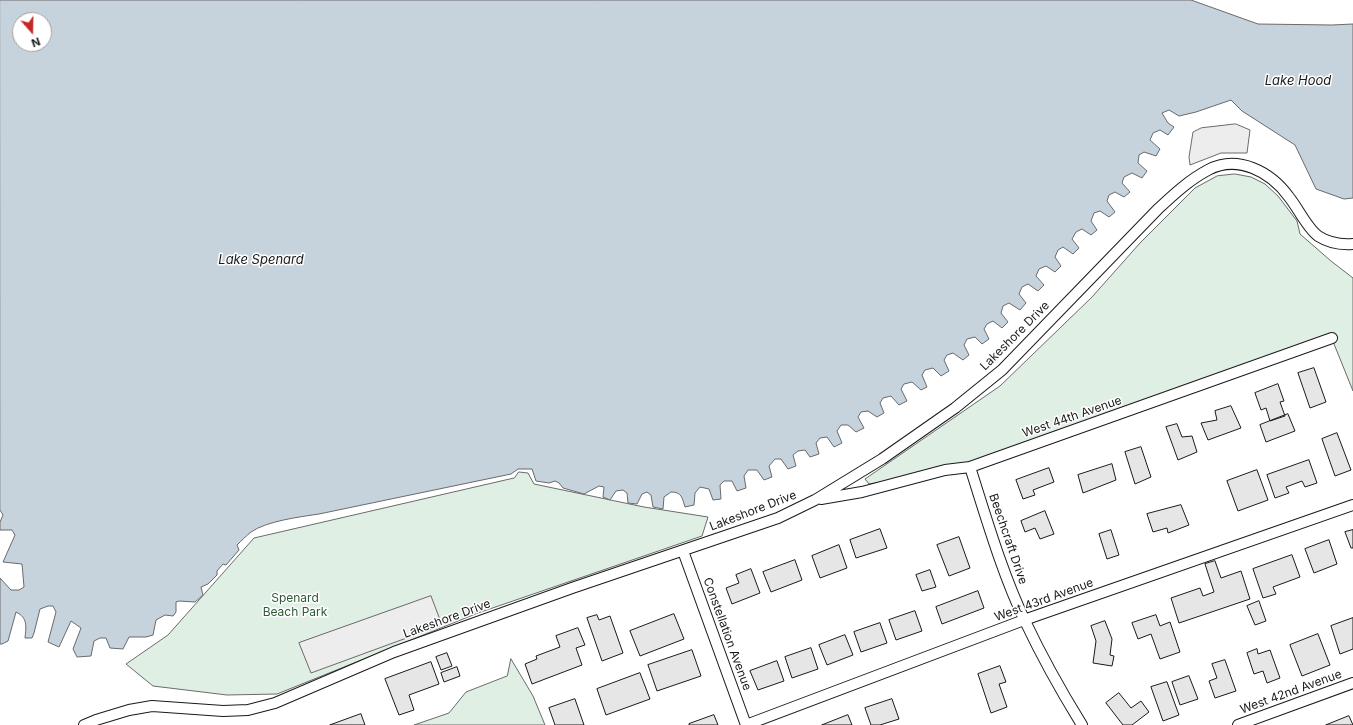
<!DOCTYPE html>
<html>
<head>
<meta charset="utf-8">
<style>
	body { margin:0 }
	#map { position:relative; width:1353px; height:725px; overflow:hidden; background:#fff; font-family:Inter,sans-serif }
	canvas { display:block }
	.north { position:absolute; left:12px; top:12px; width:40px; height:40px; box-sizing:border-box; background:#fff; border:1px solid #a3a3a3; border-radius:50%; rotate:160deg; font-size:11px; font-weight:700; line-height:16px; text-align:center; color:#1a1a1a }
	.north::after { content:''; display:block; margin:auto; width:14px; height:18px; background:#c62828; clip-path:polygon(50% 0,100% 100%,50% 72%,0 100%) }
</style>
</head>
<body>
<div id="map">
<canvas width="1353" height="725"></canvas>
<div class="north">N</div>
</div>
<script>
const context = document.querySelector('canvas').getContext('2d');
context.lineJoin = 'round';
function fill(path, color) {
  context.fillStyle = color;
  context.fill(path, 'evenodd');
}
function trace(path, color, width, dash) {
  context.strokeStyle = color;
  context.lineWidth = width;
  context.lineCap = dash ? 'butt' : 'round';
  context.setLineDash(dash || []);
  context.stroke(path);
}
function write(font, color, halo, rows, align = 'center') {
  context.font = font + ' Inter,sans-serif';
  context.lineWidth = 3;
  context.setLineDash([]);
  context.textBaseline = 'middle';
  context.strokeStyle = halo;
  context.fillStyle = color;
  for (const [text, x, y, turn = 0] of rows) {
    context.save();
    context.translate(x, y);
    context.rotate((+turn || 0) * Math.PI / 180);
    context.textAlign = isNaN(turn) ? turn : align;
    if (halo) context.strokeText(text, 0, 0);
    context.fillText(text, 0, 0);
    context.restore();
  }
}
const green = new Path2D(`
	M1235,174l16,3 14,7 13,12 19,25 3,13 31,27 22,17v113l-21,-52 -362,128 -101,17 -4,-5 135,-93 92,-89 48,-54 55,-55 22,-12z
	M519,472l9,1 6,11 110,23 64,10 -6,19 -224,77 -201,81 -50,1 -74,-9 -27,-22 42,-29 86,-97 260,-60z
	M511,659l22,37 12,29h-131l35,-12 17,-21 41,-16z`);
const parking = new Path2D(`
	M1236,124l14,6 -3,23h-26l-31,12 -1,-8 4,-25 8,-4z
	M431,596l11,29 -131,48 -12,-30z`);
const water = new Path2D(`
	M0,0h1191l67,24 74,1 21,-1v174l-9,1 -28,-10 -21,-44 -53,-34 -11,-11 -35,12 -17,4 -10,-6 -7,3 6,10 6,4 -6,8 -8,-5 -7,3 -3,7 10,9 -4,7 -12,-4 -5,3 -1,8 9,8 -5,7 -10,-5 -8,4 -2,6 8,9 -6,5 -9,-5 -6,3 -2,6 8,11 -6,5 -9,-6 -6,2 -3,8 6,9 -6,5 -9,-6 -6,3 -4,7 7,9 -6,6 -10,-7 -5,3 -3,7 6,9 -6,6 -9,-6 -7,3 -3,7 8,9 -6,6 -10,-7 -6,3 -3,7 7,9 -6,7 -11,-7 -6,3 -2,7 7,9 -6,6 -9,-7 -6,3 -3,5 5,10 -7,5 -7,-7 -8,2 -3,6 5,10 -6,5 -10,-7 -6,2 -3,5 5,11 -8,5 -8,-8 -8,2 -3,5 5,12 -6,3 -9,-8 -8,2 -3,5 6,12 -8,4 -8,-9 -8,2 -3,5 4,10 -7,4 -9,-6 -7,1 -3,5 6,11 -8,4 -8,-7h-7l-4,6 5,12 -8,4 -7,-10 -7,1 -4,5 3,11 -9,3 -5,-7 -7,1 -5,4 3,11 -8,3 -7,-10h-6l-6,7 3,11 -8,3 -7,-10h-9l-4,6 2,12 -9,3 -5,-10h-8l-4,4 1,14 -8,1 -4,-11 -9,-2 -5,6 -1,12 -9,2c-3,-9 -3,-15 -14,-15l-7,5 -1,12 -10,-2 -2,-12 -4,-3 -5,2 -5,10 -9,-1 -1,-10 -4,-3 -7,1 -6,9 -7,-3 1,-10 -5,-1 -15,8 -21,-6 -4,-5 -4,-2 -6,2 -13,-2 -4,-12h-14l-7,5 -192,40c-20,3 -52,7 -68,18 -5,4 -10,9 -14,13l2,5 -13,15 -3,-1 -6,7v4l-9,9 -7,3 2,8 -8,7 -16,-1 -3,1v10l-3,4 -8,-1 -9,5 -3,15 -7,2h-17l-6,12 -13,-1 -4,-10h-6l-6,3 -3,15 -14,1 -4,-8 8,-21 -10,-7 -12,26 -11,-5 8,-30 -3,-6h-5l-8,3 -6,24 -2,5h-7c1,-12 3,-20 -9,-26l-8,29 -6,3h-2v-66l11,12h8l5,-3 -2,-23 -19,-2 12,-27 -3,-5h-12v-8l3,-7 -3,-5zM20,20h24v24h-24z`);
const building = new Path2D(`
	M1314,368l12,34 -16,6 -12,-35z
	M1278,384l6,17 -4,1 5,14 -15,5 -4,-13 -5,2 -6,-17z
	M1231,406l10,22 -33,12 -7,-17 16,-3 -2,-9z
	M1288,414l7,17 -29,11 -6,-17z
	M1177,424l5,13 10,-1 5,16 -19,8 -12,-33z
	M1337,433l14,37 -16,6 -13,-37z
	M1141,447l10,30 -16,7 -10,-32z
	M1309,460l8,23 -12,4 -3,-6 -16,6 3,6 -14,5 -8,-23z
	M1112,464l4,16 -33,13 -5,-18z
	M1049,468l5,14 -21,8 2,5 -12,4 -7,-19z
	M1257,470l11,30 -30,11 -11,-30z
	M1181,505l8,20 -21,8 -1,-5 -14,4 -6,-18z
	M1045,511l9,23 -14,5 -5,-11 -10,4 -4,-11z
	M880,529l7,19 -31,10 -6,-18z
	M1111,530l8,25 -12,4 -8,-25z
	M1353,530v18h-2l-6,-16z
	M959,537l11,31 -21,8 -12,-31z
	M1329,540l8,24 -23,9 -9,-24z
	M839,545l8,23 -27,10 -8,-22z
	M1292,555l8,22 -27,10 3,7 -13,4 -10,-29z
	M795,560l7,20 -31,12 -8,-20z
	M1215,561l6,17 20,-7 9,28 -71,24 -8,-25 29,-10 3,8 11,-4 -9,-28z
	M751,569l9,24 -28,11 -6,-16 13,-5 -3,-8z
	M930,570l6,17 -14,4 -6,-16z
	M978,591l6,17 -42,16 -6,-17z
	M1259,601l7,20 -11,4 -8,-19z
	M915,611l7,20 -26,9 -7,-20z
	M674,614l10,25 -44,17 -10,-25z
	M597,615l2,5 11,-4 13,37 -21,8 -15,-43z
	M1156,615l4,11 10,-4 10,30 -20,7 -9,-25 -13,5 -6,-16z
	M1353,618v31l-13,5 -9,-28z
	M1105,621l7,18 -2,16 4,1 -2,10 -19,-3 3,-22 -5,-15z
	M880,623l7,20 -26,9 -7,-20z
	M578,628l7,17 -9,3 6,17 -50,19 -7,-20 12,-5 -1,-3 24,-9 -4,-11z
	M1318,634l12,31 -28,11 -12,-31z
	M845,635l8,20 -26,10 -8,-20z
	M811,648l7,21 -26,9 -7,-21z
	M1257,649l1,5 12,-4 10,28 -13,5 -4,-12 -9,3 -7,-21z
	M692,650l9,26 -44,15 -9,-26z
	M447,653l5,13 -11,4 -5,-13z
	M1225,660l11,31 -21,7 -6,-17 8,-3 -5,-14z
	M777,661l7,20 -26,9 -8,-19z
	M431,662l8,22 -30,11 5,15 -15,5 -14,-36z
	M1000,666l6,16 -7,2 8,23 -16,6 -13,-39z
	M457,667l3,9 -16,6 -3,-9z
	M640,673l10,26 -44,16 -9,-26z
	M1189,676l9,23 -18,6 -8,-23z
	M1167,682l12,33 -16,6 -12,-34z
	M1119,693l12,15 10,-7 8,11 -17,13h-9l-17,-22z
	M575,699l9,26h-29l-6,-17z
	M892,699l7,20 -19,6h-9l-6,-17z
	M361,714l4,11h-35z
	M714,715l4,10h-29v-1z
	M848,715l4,10h-30z
	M1349,716l4,9h-27z`);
const street = new Path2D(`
	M970,467c16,50 32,106 55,154 17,36 36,70 57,104
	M821,499l41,-7 83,-22 25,-3 362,-129
	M683,551l63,174
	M84,725l12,-5 33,-10 23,-4 71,5 25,-1 27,-7 119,-51 178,-64 206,-70 37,-18 67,-41 73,-51 47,-38 156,-161c15,-14 31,-29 50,-39 30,-16 63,2 81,27 9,11 18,31 29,39 11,7 23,9 35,8
	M746,725l278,-105 329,-115
	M1238,725l115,-42`);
const streetNames = [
	["Lakeshore Drive",1015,336,-45],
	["West 44th Avenue",1072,417,-19],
	["Lakeshore Drive",753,511,-21],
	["Beechcraft Drive",1008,539,71],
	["West 43rd Avenue",1044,600,-20],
	["Lakeshore Drive",447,619,-20],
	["Constellation Avenue",727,634,70],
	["West 42nd Avenue",1291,692,-20]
];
const parkNames = [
	["Spenard",295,598],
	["Beach Park",295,612]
];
const waterNames = [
	["Lake Hood",1298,81],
	["Lake Spenard",261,260]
];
fill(green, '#e0efe3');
trace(green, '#6a6a6a', 1);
fill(parking, '#ededed');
trace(parking, '#6a6a6a', 1);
fill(water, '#c6d2dc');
trace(water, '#6a6a6a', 1);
fill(building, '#e6e6e6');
trace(building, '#1a1a1a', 1);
trace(street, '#1a1a1a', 12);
trace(street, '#fff', 10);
write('12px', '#1a1a1a', '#fff', streetNames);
write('12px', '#2b5a34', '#fff', parkNames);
write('italic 13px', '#1a1a1a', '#fff', waterNames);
</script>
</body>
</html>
